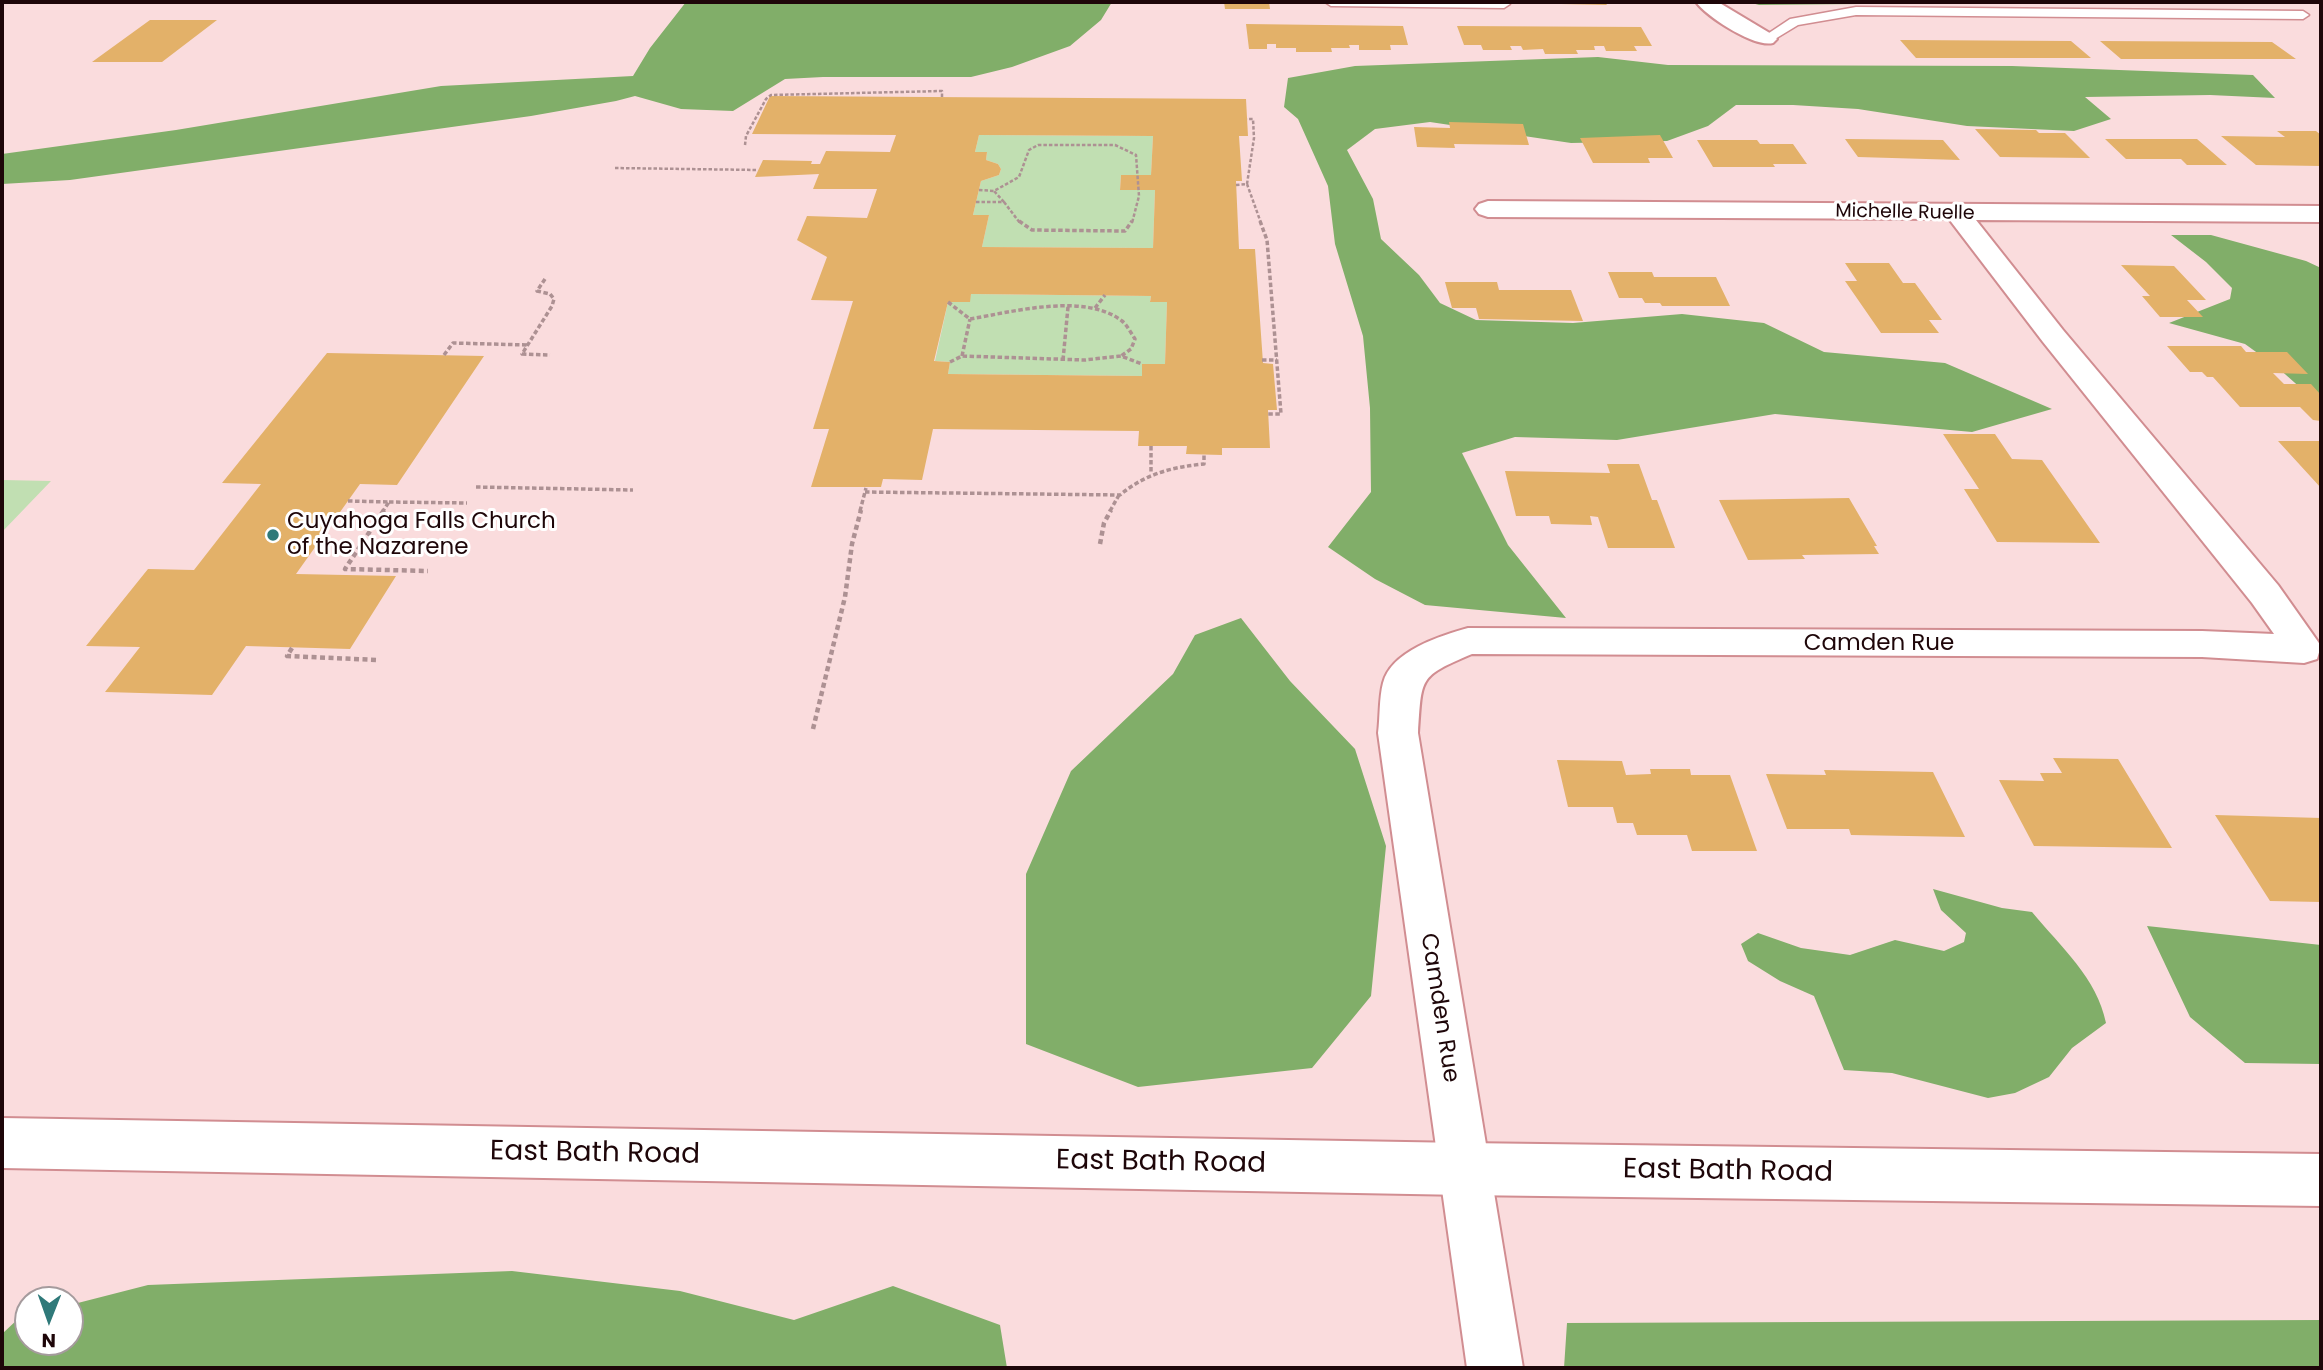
<!DOCTYPE html>
<html>
<head>
<meta charset="utf-8">
<style>
	body { margin:0 }
	#map { position:relative; width:2323px; height:1370px; overflow:hidden; background:#fadcdd; font-family:Poppins,sans-serif }
	canvas { display:block }
	.frame { position:absolute; inset:0; border:4px solid #1e0609; pointer-events:none }
	.north { position:absolute; left:14px; top:1286px; width:70px; height:70px; box-sizing:border-box; background:#fff; border:2px solid #a59b9d; border-radius:50%; rotate:181deg; font-size:19px; font-weight:700; line-height:28px; text-align:center; color:#1e0609 }
	.north::after { content:''; display:block; margin:auto; width:24px; height:32px; background:#2f7979; clip-path:polygon(50% 0,100% 100%,50% 72%,0 100%) }
</style>
</head>
<body>
<div id="map">
<canvas width="2323" height="1370"></canvas>
<div class="frame"></div>
<div class="north">N</div>
</div>
<script>
const context = document.querySelector('canvas').getContext('2d');
context.lineJoin = 'round';
function fill(path, color) {
  context.fillStyle = color;
  context.fill(path, 'evenodd');
}
function trace(path, color, width, dash) {
  context.strokeStyle = color;
  context.lineWidth = width;
  context.lineCap = dash ? 'butt' : 'round';
  context.setLineDash(dash || []);
  context.stroke(path);
}
function write(font, color, halo, rows, align = 'center') {
  context.font = font + ' Poppins,sans-serif';
  context.lineWidth = 6;
  context.setLineDash([]);
  context.textBaseline = 'middle';
  context.strokeStyle = halo;
  context.fillStyle = color;
  for (const [text, x, y, turn = 0] of rows) {
    context.save();
    context.translate(x, y);
    context.rotate((+turn || 0) * Math.PI / 180);
    context.textAlign = isNaN(turn) ? turn : align;
    if (halo) context.strokeText(text, 0, 0);
    context.fillText(text, 0, 0);
    context.restore();
  }
}
const green = new Path2D(`
	M979,135l174,1 -2,39h-30l-1,14 35,1 -2,58 -171,-1 7,-32h-16l8,-34 18,-6 2,-6 -3,-5 -12,-4 1,-8h-12z
	M971,294l180,2 -1,5 17,1 -2,62h-22l-1,12 -194,-2 2,-12 -15,-1 13,-59h21z
	M2,480l49,1 -49,51z`);
const forest = new Path2D(`
	M686,2h426l-11,18 -31,26 -58,21 -41,10h-148l-38,2 -52,32 -52,-2 -46,-13 -19,5 -85,15 -461,64 -68,4v-30l174,-24 265,-44 192,-10 17,-28z
	M1748,2h318l-307,3z
	M1598,57l70,8 344,1 241,9 22,23 -65,-3 -125,2 26,22 -37,12 -107,-5 -109,-17 -65,-4h-57l-28,21 -41,15 -96,2 -141,-21 -55,7 -28,21 26,49 8,40 38,36 21,28 36,17 97,3 109,-9 82,9 60,29 121,11 107,46 -80,23 -197,-18 -158,26 -102,-3 -53,16 46,92 58,73 -141,-13 -50,-26 -47,-32 43,-55 -1,-84 -7,-72 -28,-92 -7,-58 -30,-67 -14,-12 4,-29 67,-12z
	M2171,235h40l95,26 15,7v138l-44,-39 -32,-23 -76,-21 61,-24 2,-11 -26,-26z
	M1241,618l49,63 65,68 31,97 -15,150 -59,72 -174,19 -112,-43v-170l45,-103 102,-97 22,-39z
	M1933,889l69,19 30,4c29,35 65,66 74,111l-34,25 -23,29 -34,16 -27,5 -96,-25 -48,-3 -30,-74 -34,-15 -32,-20 -7,-17 17,-11 43,15 49,7 45,-15 49,11 20,-9 2,-9 -25,-23z
	M2147,926l174,19v119l-76,-1 -55,-46z
	M512,1271l168,20 114,29 99,-34 107,39 7,43h-1005v-34l17,-16 9,-2v26h42v-37l78,-20z
	M2321,1320v48h-757l3,-45z`);
const building = new Path2D(`
	M1224,2h45l1,7h-45z
	M1560,2h45l2,3 -46,-1z
	M150,20h67l-55,42h-70z
	M1246,24l157,2 5,19h-18l1,5h-32v-5h-10l1,3h-19l1,4h-36v-4h-20v-4h-9v5h-18z
	M1457,26l184,1 11,19h-18l3,5h-31l-2,-5h-10l1,4h-19l2,4h-33l-2,-5 -20,1 -2,-4h-11l2,4h-29l-2,-5h-17z
	M1900,40l171,1 20,17h-175z
	M2100,41l172,1 24,17h-175z
	M770,96l476,3 2,37h-9l3,45h-6l3,68h16l8,114 10,1 4,46h-9l2,38h-48v7l-36,-1 1,-8h-49l1,-15 -206,-2 -11,51 -39,-1 -2,8h-70l18,-58h-16l40,-128 -42,-1 16,-43 -30,-17 10,-24 60,2 10,-29h-64l6,-15 -64,3 8,-17 49,1 -1,3h9l6,-13 64,1 6,-17 -144,-1zM979,135l174,1 -2,39h-30l-1,15h35l-2,58 -171,-1 7,-32h-16l8,-34 18,-6 2,-6 -3,-5 -12,-4 1,-8h-12zM971,294l180,2 -1,6h17l-2,62h-23v12l-194,-2 2,-12 -16,-1 14,-59h22z
	M1449,122l74,2 6,21 -75,-1 1,4 -38,-1 -3,-20 36,1z
	M1975,129l61,1 3,3h26l25,25 -90,-1z
	M2277,131h39l5,4v31l-65,-1 -35,-29 64,1z
	M1660,135l13,23h-25l2,5h-57l-13,-25z
	M1845,139l98,1 17,20 -102,-3z
	M2105,139h92l30,26h-40l-6,-6h-55z
	M1697,140h60l3,4h33l14,20h-34l2,3h-62z
	M1845,263h44l14,20h12l27,37h-13l10,13h-58l-36,-52h12z
	M2121,265l53,1 32,34h-19l16,17h-43l-18,-21h8z
	M1608,272h44l2,5h62l14,29h-68l-2,-3h-15l-3,-5h-23z
	M1445,282h52l2,8h72l12,31 -104,-2 -3,-11h-24z
	M2167,346h74l5,6h41l21,22 -35,-1 11,11h27l10,11v26l-8,-1 -13,-13h-60l-27,-30h-6l-5,-5h-12z
	M327,353l157,3 -87,129 -37,-1 -64,90 100,2 -46,73 -104,-3 -34,49 -107,-3 35,-45 -54,-1 62,-77 46,1 67,-86 -39,-1z
	M1943,434h52l17,25 30,1 58,83 -103,-1 -33,-53h15z
	M2278,441h43v47z
	M1607,464h32l13,36h5l18,48h-67l-10,-31 -8,-1 2,9 -41,-1 -2,-8h-33l-11,-45 105,2z
	M1849,498l28,48h-3l5,8 -77,1 3,4 -57,1 -29,-60z
	M2053,758l65,1 54,89 -138,-2 -35,-66 45,1 -4,-8h22z
	M1557,760l65,1 4,14 25,-1 -1,-5h40l1,6h39l27,76h-65l-5,-16h-50l-4,-12h-16l-4,-16h-45z
	M1824,770l109,2 32,65 -114,-2 -2,-6h-62l-21,-55 60,1z
	M2215,815l106,3v84l-51,-1z`);
const pathFar2 = new Path2D(`
	M745,145l1,-9 20,-37 5,-4 171,-4v6
	M615,168l143,2
	M1247,184l14,39
	M1236,185l11,-1 7,-46 -1,-19h-6
	M979,190l15,1
	M976,202h28
	M1004,202l16,21
	M1004,202l-10,-11 25,-14 10,-27 9,-5h77l21,10 3,41 -7,27`);
const pathFar1 = new Path2D(`
	M1019,221l13,9 93,1 7,-10
	M1260,221l7,19 14,174h-13
	M545,279l-8,12 13,3 4,5 -2,7 -30,48 28,1
	M948,302l22,17c42,-7 115,-27 152,2 5,4 9,12 13,18l-4,10 -10,7
	M1095,308l10,-13
	M444,355l9,-12 74,2
	M962,356l8,-37
	M1063,360l5,-53
	M1262,360h15
	M950,362l12,-6 123,4 36,-4 21,8
	M1151,446v28
	M476,487l157,3
	M865,492l255,3c25,-21 52,-28 84,-31v-10
	M348,501l41,1 -6,9
	M389,502l78,1
	M860,511l6,-23
	M1110,511l9,-16`);
const path = new Path2D(`
	M384,510l-39,59 83,2
	M1100,544l4,-21 7,-13
	M292,648l-5,8 90,4
	M813,729l32,-132 7,-53 9,-34`);
const lane = new Path2D(`
	M1325,2h184l1,2 -6,4 -173,-2z
	M1856,7l447,4 6,4 -6,4 -447,-4 -58,10 -28,17 -4,1 -6,-4 30,-20z`);
const street = new Path2D(`
	M1696,2h22l55,33 4,4 -4,4c-18,5 -66,-26 -77,-41z
	M1488,201l833,5v16l-345,-2 87,110 215,255 43,61 -4,13 -13,4 -102,-6 -730,-3c-54,23 -50,23 -54,79l105,635h-56l-89,-635c2,-16 1,-35 5,-50 8,-32 57,-47 85,-55l734,3 72,3 -22,-31 -209,-261 -94,-123 -461,-2 -9,-3 -4,-5 4,-5z`);
const secondary = new Path2D(`
	M2,1118l1462,25 857,11v52l-857,-11 -1462,-27z`);
const markers = [
	[273,535,7,"#2f7979"]
];
const farStreetnames = [
	["Michelle Ruelle",1905,213,1]
];
const poiNames = [
	["Cuyahoga Falls Church",287,522],
	["of the Nazarene",287,548]
];
const streetNames = [
	["Camden Rue",1879,644],
	["Camden Rue",1439,1008,81]
];
const nearStreetnames = [
	["East Bath Road",595,1154,1],
	["East Bath Road",1161,1163,1],
	["East Bath Road",1728,1172,1]
];
fill(green, '#c1dfb2');
fill(forest, '#81ae69');
fill(building, '#e3b169');
trace(lane, '#d18d91', 3);
trace(street, '#d18d91', 4);
trace(secondary, '#d18d91', 4);
trace(pathFar2, '#ad9193', 2.5, [3.5, 2]);
trace(pathFar1, '#ad9193', 3.5, [4.5, 2.5]);
trace(path, '#ad9193', 4.5, [5, 3.5]);
fill(lane, '#fff');
fill(street, '#fff');
fill(secondary, '#fff');
for (const [x, y, r, color] of markers) {
  const dot = new Path2D();
  dot.arc(x, y, r, 0, 2 * Math.PI);
  context.fillStyle = color;
  context.fill(dot);
  trace(dot, '#fff', 2.5);
}
write('19px', '#1e0609', '#fff', farStreetnames);
write('23px', '#1e0609', '#fff', poiNames, 'left');
write('23px', '#1e0609', '#fff', streetNames);
write('28px', '#1e0609', '#fff', nearStreetnames);
</script>
</body>
</html>
